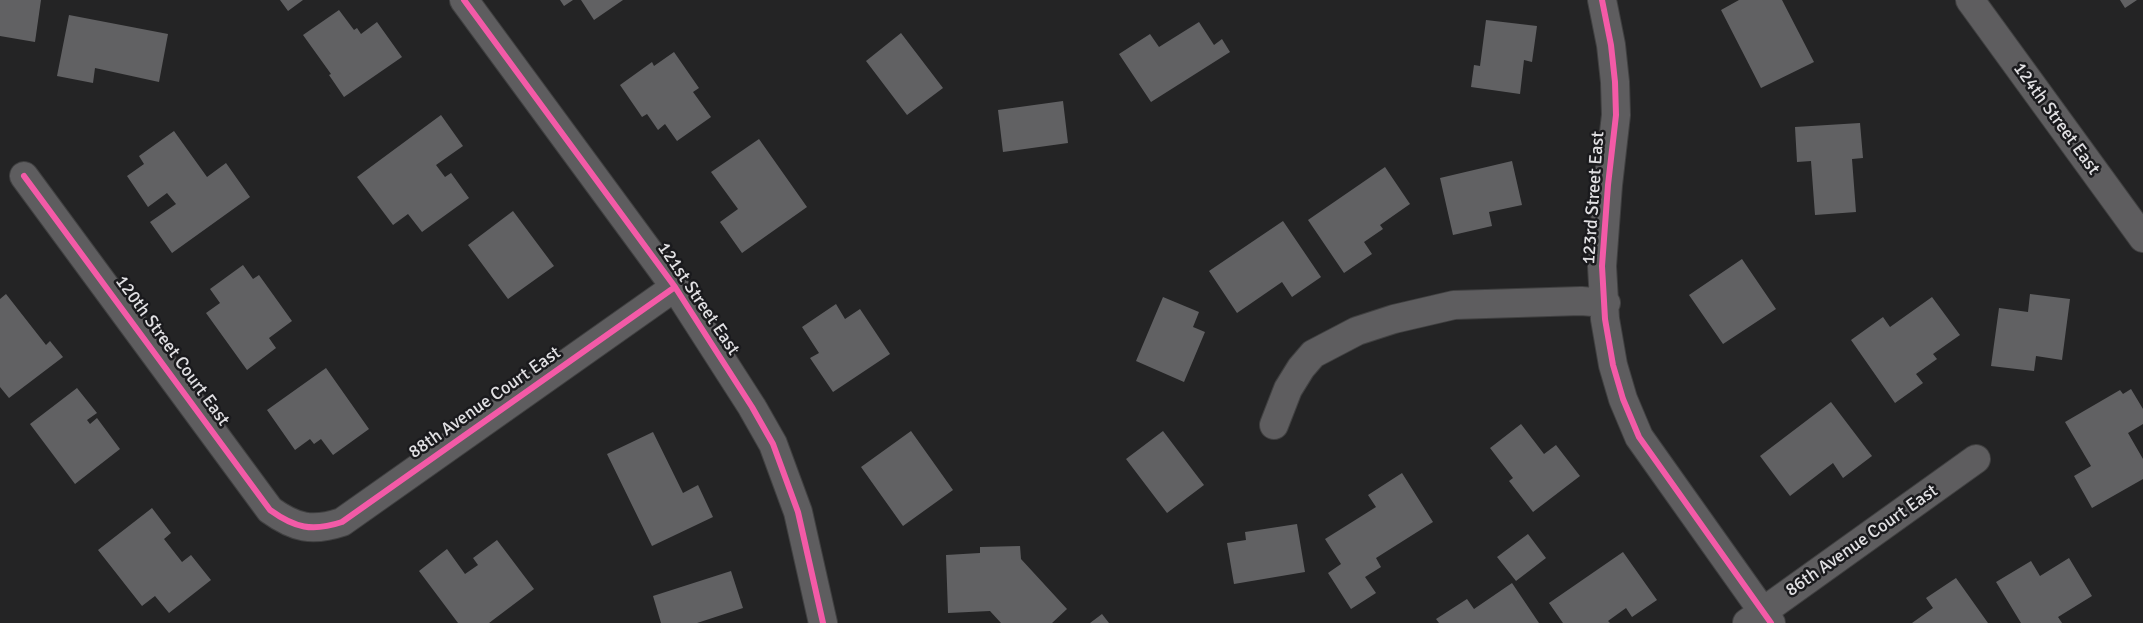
<!DOCTYPE html>
<html>
<head>
<meta charset="utf-8">
<style>
	body { margin:0 }
	canvas { display:block; background:#242425 }
</style>
</head>
<body>
<canvas width="2143" height="623"></canvas>
<script>
const context = document.querySelector('canvas').getContext('2d');
context.lineJoin = 'round';
function fill(path, color) {
  context.fillStyle = color;
  context.fill(path, 'evenodd');
}
function trace(path, color, width, dash) {
  context.strokeStyle = color;
  context.lineWidth = width;
  context.lineCap = dash ? 'butt' : 'round';
  context.setLineDash(dash || []);
  context.stroke(path);
}
function write(font, color, halo, rows, align = 'center') {
  context.font = font + ' Signika,sans-serif';
  context.lineWidth = 5;
  context.setLineDash([]);
  context.textBaseline = 'middle';
  context.strokeStyle = halo;
  context.fillStyle = color;
  for (const [text, x, y, turn = 0] of rows) {
    context.save();
    context.translate(x, y);
    context.rotate((+turn || 0) * Math.PI / 180);
    context.textAlign = isNaN(turn) ? turn : align;
    if (halo) context.strokeText(text, 0, 0);
    context.fillText(text, 0, 0);
    context.restore();
  }
}
const building = new Path2D(`
	M0,0h41l-6,42 -35,-6z
	M280,0h23l-15,11z
	M560,0h13l-9,6z
	M581,0h42l-29,20z
	M1739,0h43l32,62 -53,26 -40,-78z
	M2120,0h17l-12,8z
	M339,10l15,20 3,-2 4,6 16,-12 25,35 -58,40 -15,-22 2,-1 -28,-39z
	M69,15l99,19 -9,48 -64,-14 -2,15 -36,-7z
	M1486,20l51,6 -5,36 -8,-2 -4,34 -49,-7 3,-22 6,1z
	M1199,22l15,23 8,-6 8,13 -79,50 -32,-48 31,-20 9,13z
	M901,33l42,55 -36,27 -41,-54z
	M674,52l25,36 -6,4 18,25 -34,24 -12,-17 -7,6 -11,-16 -5,3 -22,-32 32,-23 2,4z
	M1063,101l5,42 -65,9 -5,-42z
	M441,115l22,31 -27,19 9,12 6,-4 18,25 -47,34 -14,-18 -15,11 -36,-48z
	M1860,123l3,35 -11,1 4,53 -41,3 -4,-54 -14,1 -2,-35z
	M174,131l33,46 19,-14 24,34 -78,56 -22,-31 26,-18 -9,-11 -19,14 -21,-31 17,-12 -5,-8z
	M759,139l48,68 -65,46 -22,-31 18,-13 -27,-37z
	M1512,161l10,44 -33,7 3,14 -39,9 -13,-57z
	M1385,167l25,37 -30,21 3,4 -19,13 8,12 -28,19 -36,-53z
	M513,211l41,55 -46,33 -40,-54z
	M1283,221l38,56 -29,20 -10,-15 -45,31 -28,-42z
	M1742,259l34,50 -53,35 -34,-49z
	M243,265l10,14 6,-4 33,46 -23,17 7,10 -29,22 -41,-57 14,-10 -10,-14z
	M6,294l40,51 4,-4 13,16 -54,41 -9,-11v-88z
	M2030,294l40,5 -8,61 -26,-4 -2,15 -43,-5 8,-58 29,4z
	M1163,297l36,15 -6,15 12,5 -21,50 -48,-21z
	M1932,297l28,38 -27,19 4,5 -21,15 7,9 -28,20 -44,-63 32,-23 7,10z
	M836,304l9,15 15,-10 30,45 -57,38 -23,-34 9,-5 -17,-26z
	M326,368l43,61 -36,26 -12,-16 -7,5 -4,-5 -15,11 -28,-40z
	M77,388l20,25 -10,7 3,4 7,-6 23,31 -45,35 -45,-60z
	M2131,389l12,20v15l-15,9 15,26v20l-51,29 -18,-32 17,-10 -26,-44 55,-32 3,4z
	M1831,402l41,54 -29,22 -10,-15 -43,33 -30,-40z
	M1521,424l23,30 12,-9 24,31 -47,36 -24,-31 4,-3 -23,-30z
	M911,431l42,59 -50,36 -42,-59z
	M1163,431l41,54 -37,28 -41,-54z
	M653,432l30,61 15,-8 15,32 -61,29 -45,-92z
	M1402,473l31,49 -57,36 5,9 -16,10 11,16 -25,16 -23,-36 13,-9 -16,-25 51,-32 -8,-12z
	M152,508l19,25 -7,6 18,23 9,-7 20,25 -42,33 -14,-17 -13,10 -44,-56z
	M1297,524l8,48 -71,12 -7,-41 19,-3 -1,-8z
	M1528,534l18,24 -30,23 -19,-24z
	M497,540l37,49 -45,34h-31l-39,-52 28,-22 18,25 13,-9 -5,-7z
	M1020,546l1,13 46,50 -15,14h-51l-11,-12 -42,2 -2,-58 34,-2v-6z
	M1623,552l34,48 -25,17 -6,-9 -18,13 2,2h-47l-14,-20z
	M2069,558l23,38 -34,21 4,6h-41l-25,-41 35,-21 9,15z
	M731,571l12,37 -46,15h-36l-8,-27z
	M1956,578l32,45h-76l21,-15 -7,-10z
	M1512,583l27,40h-100l-3,-4 31,-20 7,10z
	M1102,614l7,9h-19z`);
const minor = new Path2D(`
	M464,0l211,287 77,120 21,37 25,68 25,111
	M1602,0l9,45 4,37 1,33 -8,70 -6,81 3,53 8,46 10,34 16,38 132,186
	M1970,0l173,238
	M24,176l246,334c25,18 42,22 72,12l333,-235
	M1274,425l14,-36 13,-21 12,-14 44,-23 37,-12 60,-14 127,-4 25,2
	M1747,623l229,-164`);
const cycleway = new Path2D(`
	M464,0l211,287 77,120 21,37 25,68 25,111
	M1602,0l9,45 4,37 1,33 -8,70 -6,81 3,53 8,46 10,34 16,38 132,186
	M24,176l246,334c25,18 42,22 72,12l333,-235`);
const streetNames = [
	["124th Street East",2056,119,54],
	["123rd Street East",1594,198,-86],
	["121st Street East",698,299,56],
	["120th Street Court East",172,351,54],
	["88th Avenue Court East",485,403,-35],
	["86th Avenue Court East",1862,541,-35]
];
fill(building, '#616163');
trace(minor, '#404041', 30);
trace(minor, '#5e5d5f', 28);
trace(cycleway, '#f35aa7', 6);
write('18px', '#e1e0e3', '#1a1a1d', streetNames);
</script>
</body>
</html>
